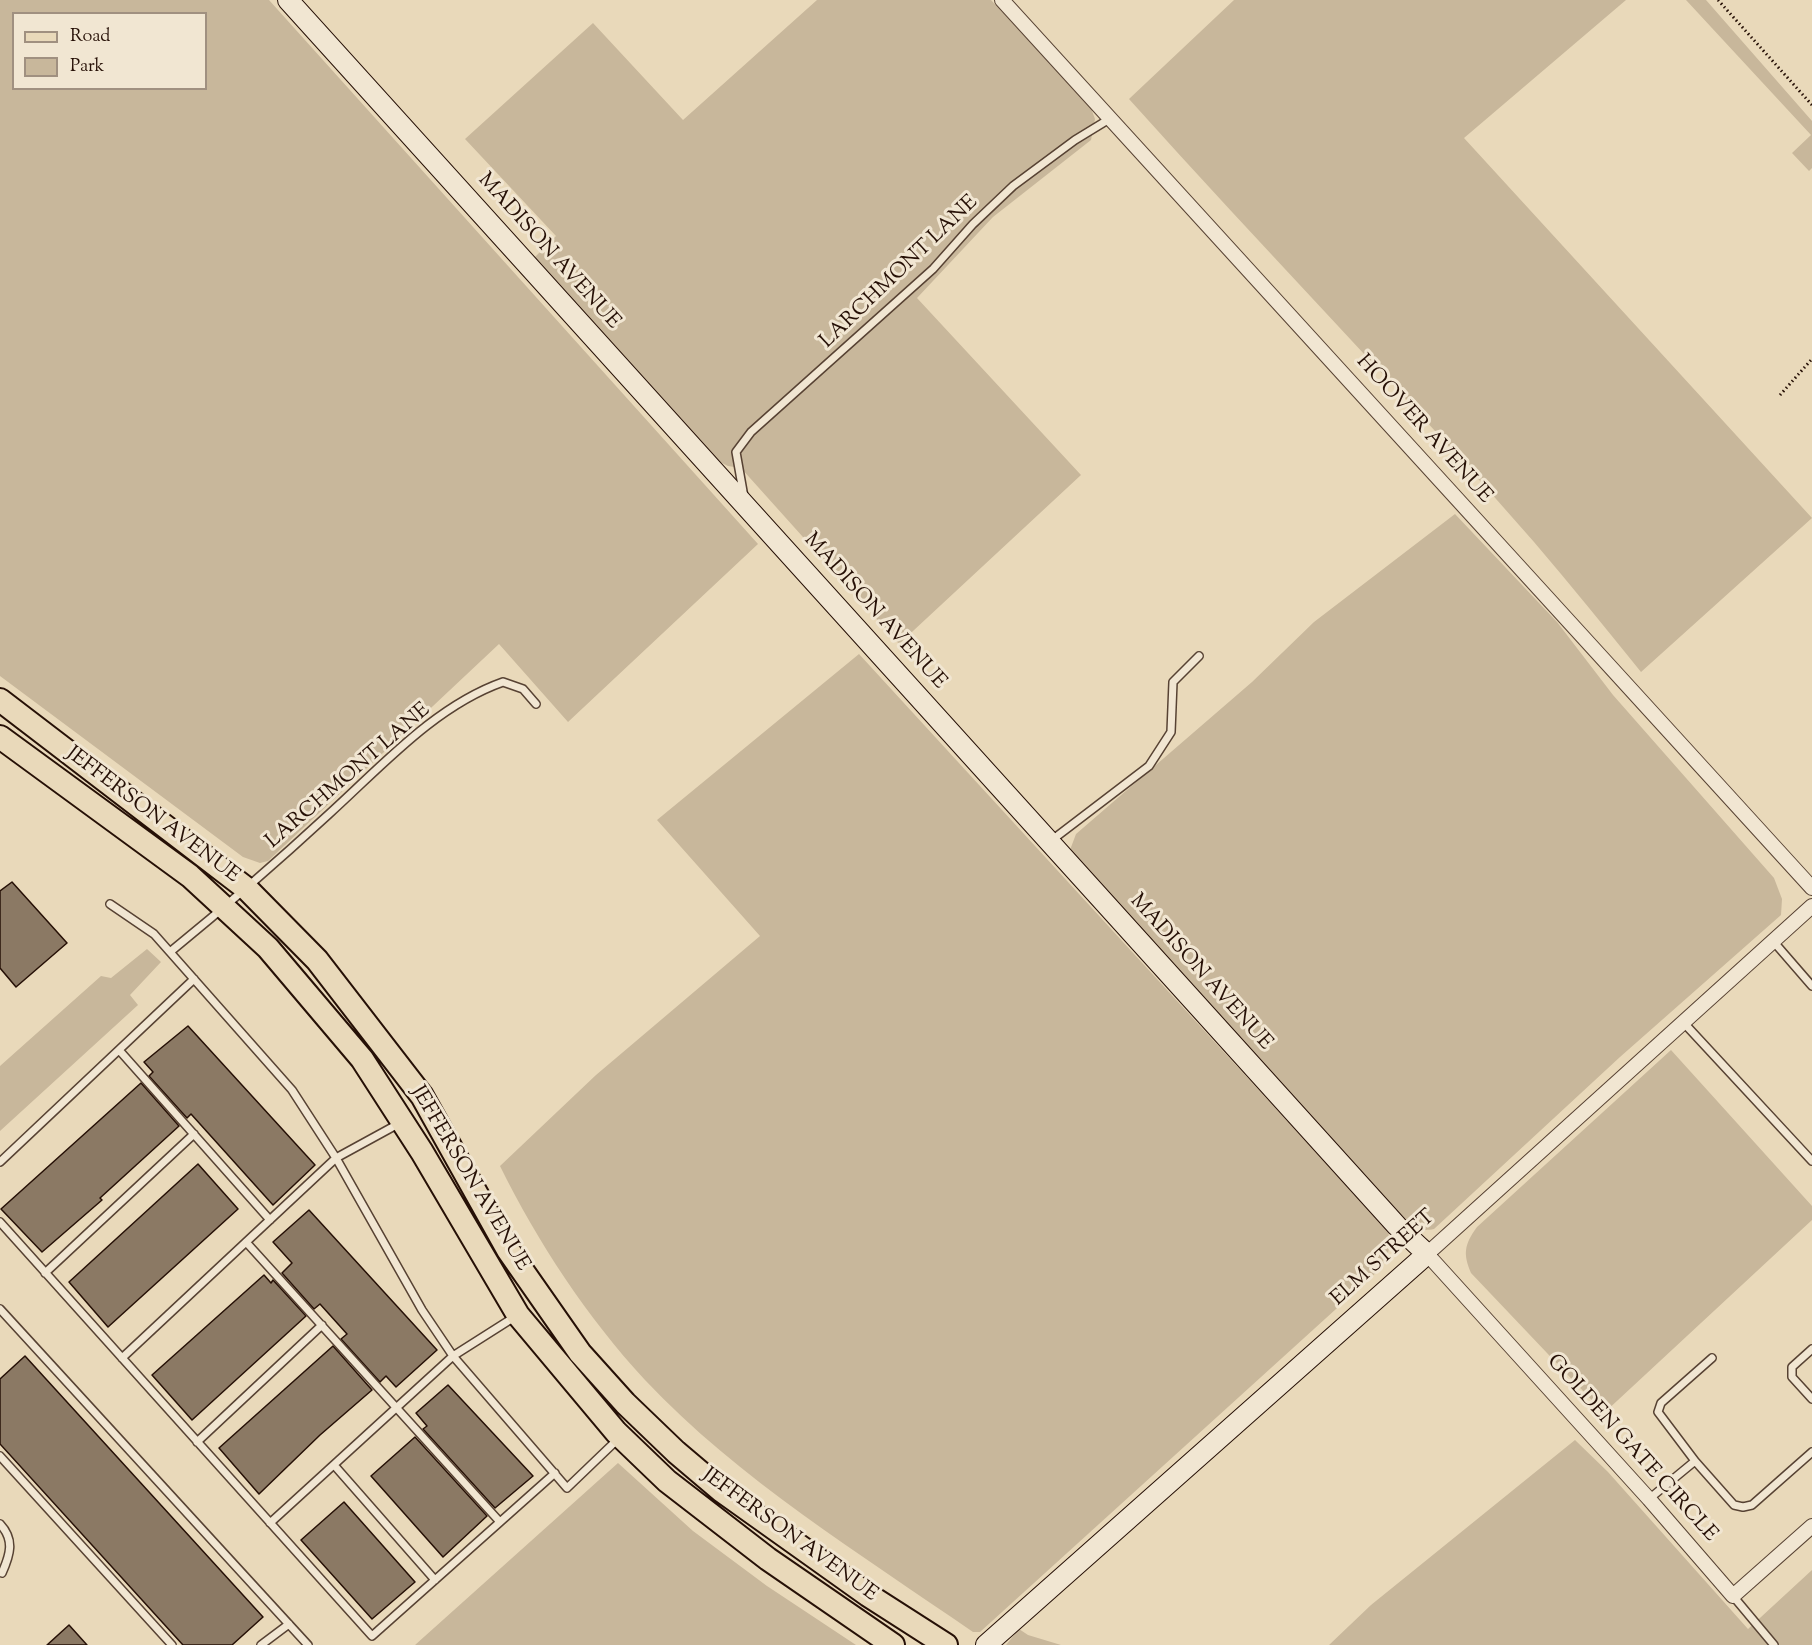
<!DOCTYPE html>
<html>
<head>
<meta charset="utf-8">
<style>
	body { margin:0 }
	#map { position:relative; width:1812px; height:1645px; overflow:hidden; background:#e9d9ba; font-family:"Sorts Mill Goudy",serif }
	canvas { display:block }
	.legend { position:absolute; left:12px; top:12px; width:195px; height:78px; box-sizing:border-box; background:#f1e6d2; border:2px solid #a09080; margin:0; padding:8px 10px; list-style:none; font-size:18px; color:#261006 }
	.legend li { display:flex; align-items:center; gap:12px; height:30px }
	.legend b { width:30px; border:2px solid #a09080 }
</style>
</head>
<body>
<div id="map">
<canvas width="1812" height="1645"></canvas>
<ul class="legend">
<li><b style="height:8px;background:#e9d9ba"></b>Road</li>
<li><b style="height:16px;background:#c8b79b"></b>Park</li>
</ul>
</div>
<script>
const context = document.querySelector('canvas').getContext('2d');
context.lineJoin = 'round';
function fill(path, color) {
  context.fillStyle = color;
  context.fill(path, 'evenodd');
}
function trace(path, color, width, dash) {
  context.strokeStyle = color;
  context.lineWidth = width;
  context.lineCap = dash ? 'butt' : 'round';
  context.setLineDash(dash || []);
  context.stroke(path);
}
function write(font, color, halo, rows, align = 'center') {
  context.font = font + ' "Sorts Mill Goudy",serif';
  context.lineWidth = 6;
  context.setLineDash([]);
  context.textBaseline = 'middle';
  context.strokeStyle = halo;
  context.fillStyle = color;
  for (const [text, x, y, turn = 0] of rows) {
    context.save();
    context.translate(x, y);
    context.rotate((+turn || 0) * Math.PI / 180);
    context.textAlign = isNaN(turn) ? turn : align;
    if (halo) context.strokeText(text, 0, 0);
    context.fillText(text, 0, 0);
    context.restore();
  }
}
const green = new Path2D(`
	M0,0h269l489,544 -190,178 -69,-78 -231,217 -8,2 -17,-6 -243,-181zM14,14h192v74h-192z
	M817,0h174l100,108 4,11 -4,21 -98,77 -76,81 164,177 -182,169 -158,-176 -13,-2 -10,-5 -185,-202 23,-23 -91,-97 128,-116 90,97z
	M1234,0h392l-162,138 348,380 -171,154c-35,-43 -70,-87 -107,-130 -131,-151 -272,-294 -405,-443z
	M1686,0h20l106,121v47l-3,3 -17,-18 19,-18z
	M1455,514l102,108 56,73 161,183 8,21 -1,16 -161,142 -186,172c-11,2 -16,1 -25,-5l-339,-374 6,-16 176,-152 62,-60z
	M859,654l529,577c3,16 1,26 -9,39l-399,362h-7c-111,-77 -235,-153 -328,-252 -58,-63 -107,-137 -145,-214l96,-91 164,-139 -103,-116z
	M147,949l14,13 -31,33 8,10 -138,126v-65l101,-90 10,2z
	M1671,1050l141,156v14l-208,193 -133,-140c-8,-19 -7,-28 6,-46z
	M1575,1440l33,32 140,157 64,-59v75h-483l42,-40z
	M618,1463l75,68 74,55 89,59h-441z
	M1019,1629l9,6 33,10h-55z`);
const building = new Path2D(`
	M12,882l55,61 -51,44 -16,-19v-77z
	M188,1026l127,139 -42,40 -82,-91 -4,4 -38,-42 4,-4 -9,-10z
	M141,1083l38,43 -79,72 2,2 -60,52 -41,-43z
	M198,1164l40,45 -130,118 -39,-45z
	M309,1210l128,140 -41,37 -10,-11 -6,6 -39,-43 6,-5 -27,-30 -6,5 -32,-36 10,-10 -19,-21z
	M264,1275l7,8 2,-3 33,36 -114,104 -40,-45z
	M333,1346l39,44 -52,45 -61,59 -40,-46z
	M25,1356l238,261 -31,28h-49l-183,-201v-65z
	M448,1385l85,91 -38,32 -72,-79 4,-3 -11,-13z
	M415,1437l72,79 -44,41 -72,-81z
	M344,1502l71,80 -43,37 -71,-79z
	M69,1625l18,20h-40z`);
const path = new Path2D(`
	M1718,0l94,105
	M1780,395l32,-36`);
const lane = new Path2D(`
	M744,497l-8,-45 15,-20 182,-163 40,-45 40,-38 62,-46 36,-22
	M1052,840l97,-74 22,-34 2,-50 26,-26
	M110,904l44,30 138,156 44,68 86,152 31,46 114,132 50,-48
	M1773,941l39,45
	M170,952c54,-44 107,-90 159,-138 53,-48 106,-108 174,-132l20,7 13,15
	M1683,1022l129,139
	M119,1050l151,170
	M0,1162l194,-183
	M0,1222l372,414 183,-163
	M246,1242l254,280
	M45,1273l149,-139
	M0,1309l308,336
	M1812,1349l-20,18v10l20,22
	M122,1358l214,-200 64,-35
	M197,1442l125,-117
	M0,1456l172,189
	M1695,1461l-37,-49 3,-9 51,-45
	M334,1465l101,115
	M1649,1499l46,-38 39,44 9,2 9,-2 60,-53
	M270,1523l183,-167 63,-40
	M0,1524c15,16 10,31 2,49
	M1733,1596l41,49
	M261,1645l28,-21`);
const street = new Path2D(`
	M1002,0l810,888
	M1812,906l-385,348 222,245 84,97 79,-70`);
const secondary = new Path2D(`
	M288,0l1109,1226 30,28 -441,391`);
const primary = new Path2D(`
	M0,700l247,189 70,71 105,136 86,154 72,103 45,50 51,49 46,39 146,104 78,50
	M0,737l190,139 78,72 94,111 60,93 96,163 98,117 51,49 101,78 125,86`);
const streetNames = [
	["MADISON AVENUE",548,252,48],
	["LARCHMONT LANE",900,273,-44],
	["HOOVER AVENUE",1423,430,48],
	["MADISON AVENUE",874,612,48],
	["LARCHMONT LANE",349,777,-41],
	["JEFFERSON AVENUE",152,816,37],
	["MADISON AVENUE",1200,973,48],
	["JEFFERSON AVENUE",469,1179,59],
	["ELM STREET",1384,1259,-42],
	["GOLDEN GATE CIRCLE",1631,1449,48],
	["JEFFERSON AVENUE",789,1536,36]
];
fill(green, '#c8b79b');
fill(building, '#8b7964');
trace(building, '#261006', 1.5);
trace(lane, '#574233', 10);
trace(street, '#574233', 16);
trace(secondary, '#261006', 22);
trace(primary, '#261006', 26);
trace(path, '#261006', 3, [1.5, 3]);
trace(lane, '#f1e6d2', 7);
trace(street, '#f1e6d2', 14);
trace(secondary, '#f1e6d2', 20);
trace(primary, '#e9d9ba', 22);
write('21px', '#261006', '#f1e6d2', streetNames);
</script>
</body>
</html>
